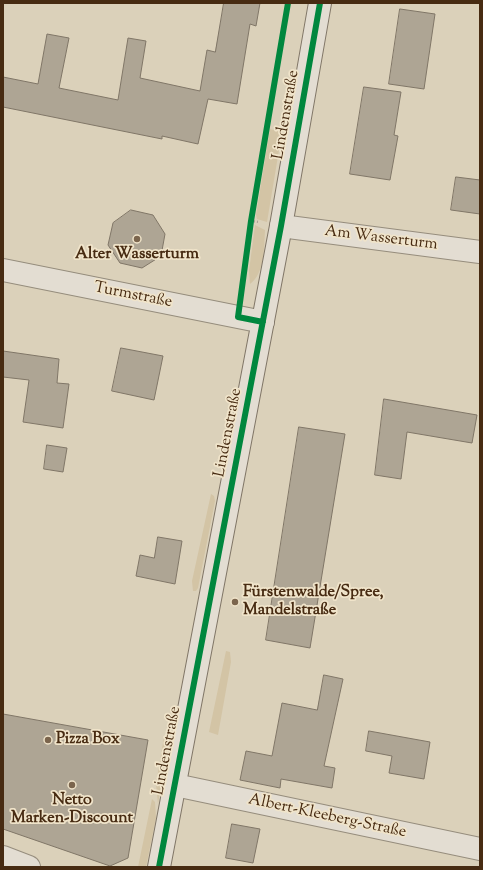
<!DOCTYPE html>
<html>
<head>
<meta charset="utf-8">
<style>
	body { margin:0 }
	#map { position:relative; width:483px; height:870px; overflow:hidden; background:#dbd1ba; font-family:"Sorts Mill Goudy",serif }
	canvas { display:block }
	.frame { position:absolute; inset:0; border:4px solid #472b12; pointer-events:none }
</style>
</head>
<body>
<div id="map">
<canvas width="483" height="870"></canvas>
<div class="frame"></div>
</div>
<script>
const context = document.querySelector('canvas').getContext('2d');
context.lineJoin = 'round';
function fill(path, color) {
  context.fillStyle = color;
  context.fill(path, 'evenodd');
}
function trace(path, color, width, dash) {
  context.strokeStyle = color;
  context.lineWidth = width;
  context.lineCap = dash ? 'butt' : 'round';
  context.setLineDash(dash || []);
  context.stroke(path);
}
function write(font, color, halo, rows, align = 'center') {
  context.font = font + ' "Sorts Mill Goudy",serif';
  context.lineWidth = 3.5;
  context.setLineDash([]);
  context.textBaseline = 'middle';
  context.strokeStyle = halo;
  context.fillStyle = color;
  for (const [text, x, y, turn = 0] of rows) {
    context.save();
    context.translate(x, y);
    context.rotate((+turn || 0) * Math.PI / 180);
    context.textAlign = isNaN(turn) ? turn : align;
    if (halo) context.strokeText(text, 0, 0);
    context.fillText(text, 0, 0);
    context.restore();
  }
}
const green = new Path2D(`
	M270,129l12,3 -15,90 -10,-3 -1,-4z
	M255,225l10,5c-1,17 0,43 -15,54l-1,-13z
	M211,494l3,2 1,5 -17,87 -2,3h-3l-1,-10z
	M226,651l4,1 1,10 -13,73 -9,-3z
	M164,737l5,3 -11,64 -2,-20z
	M152,799l3,3 1,16 -10,49h-8z`);
const building = new Path2D(`
	M224,3h36l-4,23 -6,-2 -13,80 -29,-5 -10,45 -36,-8v3l-159,-32v-30l35,7 9,-50 22,4 -10,50 59,12 10,-62 18,3 -6,37 60,13 7,-41 8,2z
	M400,9l35,5 -11,75 -35,-5z
	M364,87l37,5 -7,43 4,1 -8,44 -40,-6z
	M456,177l24,3v34l-29,-4z
	M131,210l22,5 12,19 -4,22 -19,12 -22,-5 -12,-18 5,-22z
	M121,348l42,8 -9,44 -42,-9z
	M3,351l56,8 -2,24 12,1 -6,44 -40,-6 6,-42 -26,-3z
	M384,399l93,16 -5,28 -65,-11 -6,47 -26,-4z
	M299,427l46,7 -35,214 -44,-8z
	M47,445l20,3 -4,24 -19,-3z
	M158,537l24,4 -7,43 -39,-8 4,-21 14,3z
	M324,675l19,4 -19,87 11,2 -3,20 -51,-9 -1,9 -40,-8 6,-29 26,5 10,-53 35,7z
	M3,714l145,26 -20,118 -18,8 -107,-37z
	M369,731l61,11 -6,37 -35,-6 3,-17 -26,-5z
	M232,824l28,5 -7,34 -27,-5z`);
const path = new Path2D(`
	M251,221l8,1`);
const street = new Path2D(`
	M281,226l199,26
	M3,270l260,52
	M175,785l305,64
	M3,857l26,10`);
const secondary = new Path2D(`
	M159,867l122,-641 39,-223`);
const cycleway = new Path2D(`
	M263,322l-25,-5 13,-96 37,-218
	M159,867l122,-641 39,-223`);
const markers = [
	[137,239,4,"#7b654d"],
	[235,602,4,"#7b654d"],
	[48,740,4,"#7b654d"],
	[72,785,4,"#7b654d"]
];
const streetNames = [
	["Lindenstraße",287,115,-80],
	["Am Wasserturm",381,239,7],
	["Turmstraße",133,296,11],
	["Lindenstraße",229,433,-79],
	["Lindenstraße",168,751,-79],
	["Albert-Kleeberg-Straße",327,817,12]
];
const poiNames = [
	["Alter Wasserturm",137,255],
	["Fürstenwalde/Spree,",243,593,"left"],
	["Mandelstraße",243,611,"left"],
	["Pizza Box",56,740,"left"],
	["Netto",72,801],
	["Marken-Discount",72,819]
];
fill(green, '#d3c4a5');
fill(building, '#aea594');
trace(building, '#807667', 1);
trace(street, '#968d7d', 24);
trace(secondary, '#807667', 24);
trace(path, '#a7a095', 2.5, [1, 2]);
trace(street, '#e3ddd2', 22);
trace(secondary, '#e3ddd2', 22);
trace(cycleway, '#00873e', 6);
for (const [x, y, r, color] of markers) {
  const dot = new Path2D();
  dot.arc(x, y, r, 0, 2 * Math.PI);
  context.fillStyle = color;
  context.fill(dot);
  trace(dot, '#f0e4ca', 1.5);
}
write('16px', '#472b12', '#f0e4ca', streetNames);
write('bold 16px', '#472b12', '#f0e4ca', poiNames);
</script>
</body>
</html>
